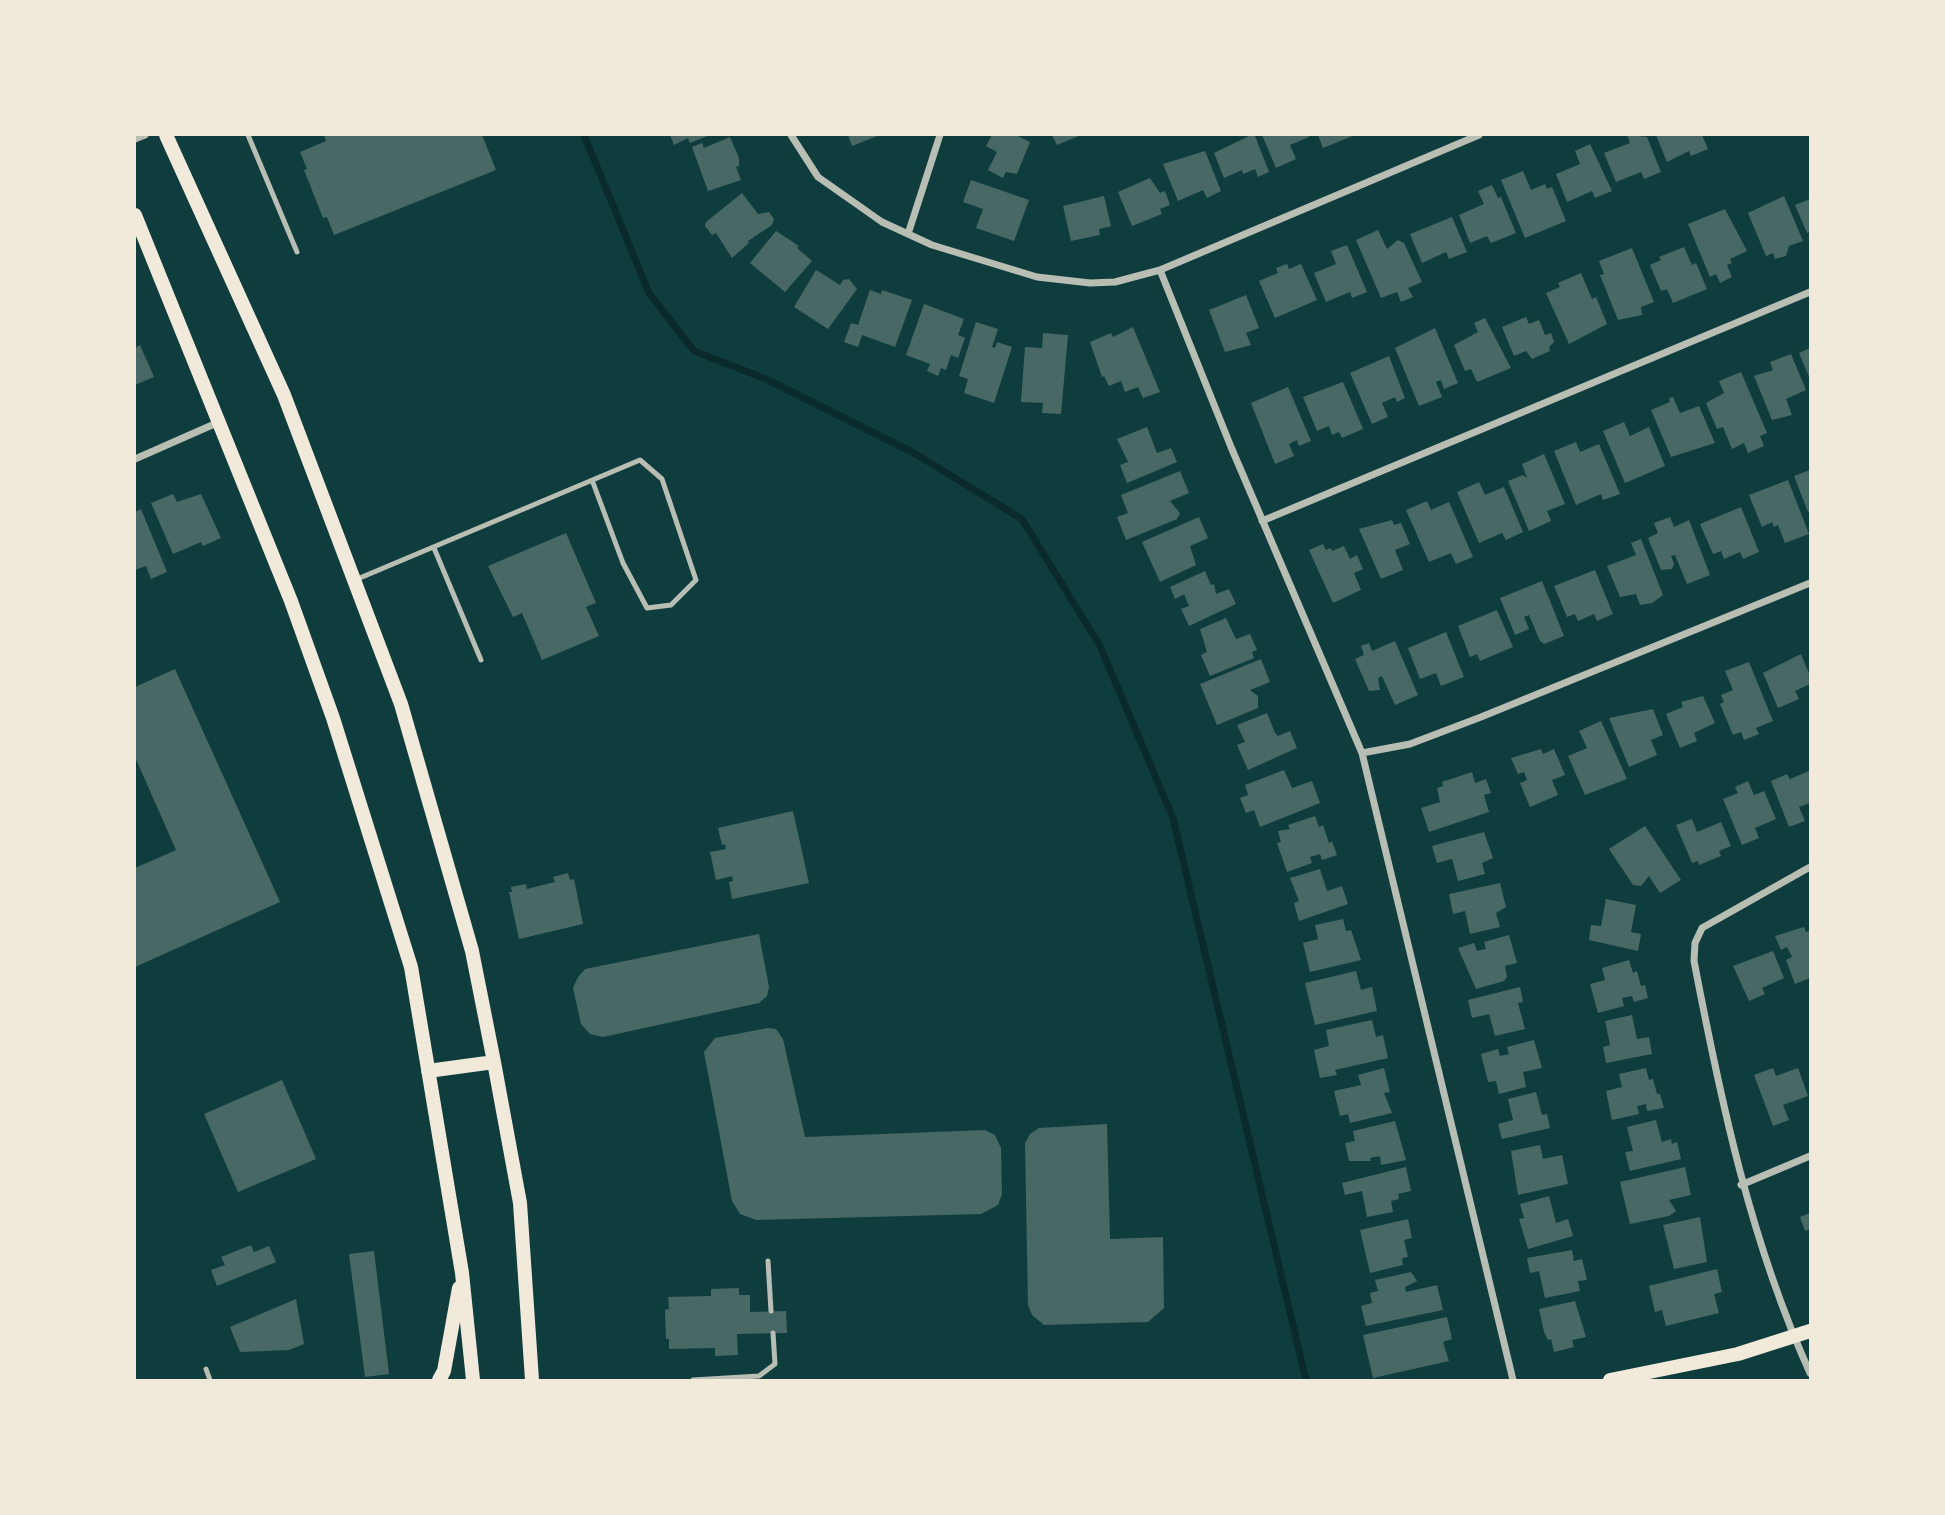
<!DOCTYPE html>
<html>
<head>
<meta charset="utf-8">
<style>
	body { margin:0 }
	#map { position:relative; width:1945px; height:1515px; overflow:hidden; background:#0f3d3e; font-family:"Zilla Slab",serif }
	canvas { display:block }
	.frame { position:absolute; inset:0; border:136px solid #f1e9da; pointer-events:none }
</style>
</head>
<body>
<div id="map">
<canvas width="1945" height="1515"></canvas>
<div class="frame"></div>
</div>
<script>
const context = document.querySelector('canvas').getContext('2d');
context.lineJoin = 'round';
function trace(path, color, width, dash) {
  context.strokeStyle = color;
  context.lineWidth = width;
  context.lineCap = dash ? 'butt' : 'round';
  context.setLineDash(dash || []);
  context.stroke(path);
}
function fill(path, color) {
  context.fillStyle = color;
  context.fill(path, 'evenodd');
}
const stream = new Path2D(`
	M584,135l65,158 45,58 72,28 148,74 108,66 78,127 73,172 133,562`);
const building = new Path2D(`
	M324,135h158l14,35 -162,65 -7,-18 -4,1 -19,-48 3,-1 -7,-17 26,-11z
	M670,135h40l-20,8 -2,-5 -14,7z
	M848,135h32l-28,11z
	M992,135h24l14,7 -13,32 -11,-2 -3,6 -15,-8 9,-18 -11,-6z
	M1052,135h29l-24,10z
	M1251,135l4,1 14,36 -11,5 -3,-8 -12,5 -1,-4 -18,8 -10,-25z
	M1262,135h46l1,2 -19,8 6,14 -20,9z
	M1318,135h37l-32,13z
	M1627,135l20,2 14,35 -17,7 -3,-7 -25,10 -12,-29 26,-10z
	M1656,135h46l6,14 -17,7 -2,-5 -22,11z
	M730,137l9,21v8l-3,1 5,13 -33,11 -16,-44 10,-4 2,5z
	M1590,144l22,47 -17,7 -3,-7 -25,11 -11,-28 24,-10 -5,-13z
	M1205,151l16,40 -14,7 -4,-8 -25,11 -15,-37z
	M1523,171l8,19 14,-6 2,5 5,-2 14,34 -41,17 -24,-58z
	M1150,178l10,15 5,-2 5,14 -10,4 2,5 -30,12 -14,-34z
	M971,180l58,20 -15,41 -38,-13 7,-19 -20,-7z
	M1492,185l6,13 3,-1 15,36 -25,10 -4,-7 -17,7 -11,-28 25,-11 -6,-13z
	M742,193l16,21 11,-2 5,7 -2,6 -24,16 1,2 -17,15 -16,-25 -4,2 -7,-9 1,-4z
	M1104,196l7,30 -12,3 1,6 -29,6 -8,-35z
	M1784,196l19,45 -14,5 -3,10 -11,3 -2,-6 -7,3 -18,-43z
	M1810,199v33l-3,1 -12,-28z
	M1725,209l22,42 -17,8 2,4 -5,2 5,12 -12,6 -4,-9 -6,3 -22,-53z
	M1452,217l15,35 -18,7 -3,-7 -24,11 -12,-29z
	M1378,230l9,19 11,-9 6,3 18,39 -14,6 5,9 -12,5 -4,-10 -16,6 -25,-58z
	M776,231l23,15 -2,2 15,13 -27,31 -35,-29z
	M1347,245l20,47 -15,6 -2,-6 -24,10 -12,-29 22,-9 -5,-13z
	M1684,247l8,18 4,-2 11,26 -34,14 -6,-14 -6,2 -11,-26 11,-5 -2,-3z
	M1632,248l22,54 -13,5 1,8 -24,5 -18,-45 4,-1 -5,-13z
	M1287,264l2,5 12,-5 16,36 -42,18 -16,-37 19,-8 -2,-5z
	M816,270l24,15 3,-5 6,-1 8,10 -29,40 -34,-22z
	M1581,273l11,26 4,-2 11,27 -38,20 -23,-51 14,-6 -2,-4z
	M870,290l11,4 1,-4 30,10 -17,47 -33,-12 -4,12 -14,-5 7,-19 7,2z
	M1246,295l13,33 -13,5 5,12 -26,7 -16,-42z
	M924,304l40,15 -6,16 7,3 -7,20 -7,-3 -5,15 -5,-2 -3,8 -11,-5 3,-7 -24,-9z
	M1526,317l3,7 10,-4 6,15 6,-2 3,9 -5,5 1,4 -18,8 -6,-8 -12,5 -12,-29z
	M1485,318l26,50 -34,14 -6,-13 -6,2 -11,-26 24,-13 -4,-9z
	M976,322l22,7 -6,18 3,1 2,-6 15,5 -18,56 -30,-10 4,-14 -9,-3z
	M1133,327l27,65 -17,6 -5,-11 -13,5 -4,-11 -12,5 -5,-10 -2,1 -12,-35 21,-9 2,4z
	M1435,328l23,55 -14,6 -3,-9 -5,2 6,15 -23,9 -24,-58z
	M1043,333l25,2 -7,79 -19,-1 1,-10 -22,-1 4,-55 17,1z
	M140,345l14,32 -19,8v-37z
	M1810,348v31l-11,-26z
	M1791,354l15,36 -20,9 6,16 -20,5 -18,-44 19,-6 -3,-8z
	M1389,356l16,42 -8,4 -2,-5 -13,6 6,14 -16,7 -22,-51z
	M1741,372l26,61 -7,3 4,10 -16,7 -4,-10 -12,6 -9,-22 -6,2 -11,-26 18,-10 -5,-12z
	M1343,382l20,47 -21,9 -3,-6 -7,3 -3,-9 -12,5 -14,-34z
	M1288,387l23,54 -12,5 -2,-6 -8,4 5,12 -19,8 -24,-61z
	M1673,397l7,16 19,-7 16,37 -44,14 -20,-47 19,-8 -1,-4z
	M1624,422l6,14 19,-9 16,39 -40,17 -22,-52z
	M1147,427l10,26 14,-5 6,14 -50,21 -7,-18 8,-3 -11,-23z
	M1576,442l4,10 19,-8 21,50 -17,6 -2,-6 -25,11 -22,-54z
	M1544,454l21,50 -18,7 4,10 -22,10 -21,-50 15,-6 4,3 -5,-14z
	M1810,470v41l-2,1 -14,-36z
	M1180,471l9,22 -19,8 10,12 -3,6 -51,21 -9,-23 11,-4 -7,-18z
	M1788,480l21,54 -24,9 -7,-18 -4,2 -2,-5 -10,5 -13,-32z
	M1479,482l6,13 19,-8 19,45 -17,8 -4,-7 -23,10 -22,-51z
	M173,494l4,8 24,-8 20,44 -18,8 -2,-4 -28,12 -22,-51z
	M1427,501l4,9 18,-8 24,55 -17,7 -5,-11 -22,9 -23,-52z
	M1741,507l18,45 -16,7 -3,-7 -16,7 -3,-8 -8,3 -13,-30z
	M141,509l26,63 -16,7 -5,-13 -11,4v-58z
	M1199,517l9,21 -18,8 6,19 -36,17 -18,-40z
	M1670,517l4,10 15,-7 21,55 -23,9 -12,-29 -4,1 3,8 -2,5 -11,1 -13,-32 10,-5 -4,-10z
	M1392,520l2,5 7,-2 9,21 -15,6 8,20 -22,9 -22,-50z
	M566,533l30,70 -10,4 13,29 -57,24 -20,-47 -9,4 -25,-51z
	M1641,539l22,56 -11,8 -12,2 -4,-11 -16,3 -13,-31 29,-11 -5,-12z
	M1323,544l3,6 5,-2 1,3 12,-5 6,13 7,-4 6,14 -9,4 7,17 -28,13 -24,-53z
	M1595,570l18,44 -16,7 -3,-7 -16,7 -3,-7 -8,3 -13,-31z
	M1205,571l6,14 3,-1 2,10 13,-5 7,15 -47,22 -8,-17 8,-3 -5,-12 -9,5 -5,-12z
	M1542,581l22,55 -20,8 -4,-3 -11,-26 -5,2 5,12 -14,6 -15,-37z
	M1497,610l16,37 -33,14 -3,-7 -7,3 -12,-31z
	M1226,618l10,21 14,-5 7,16 -5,2 2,6 -44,18 -9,-21 6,-3 -7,-23z
	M1446,632l18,45 -23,9 -5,-13 -16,6 -12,-31z
	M1395,641l23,54 -23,10 -13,-29 -4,2 2,12 -11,1 -14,-32 9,-4 -3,-9 8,-3 3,8z
	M1801,654l9,22v8l-15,7 4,8 -21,9 -15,-35z
	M1261,659l9,23 -20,8 8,6v12l-41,17 -17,-41z
	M1749,662l24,59 -17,7 3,6 -15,6 -3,-8 -8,3 -13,-31 4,-2 -3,-7 12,-5 -8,-19z
	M175,669l105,233 -145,65v-99l41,-18 -41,-93v-70z
	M1703,696l12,27 -21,10 3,8 -17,7 -14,-34 17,-7 -2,-5z
	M1653,709l10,26 -12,5 6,15 -28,12 -20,-49z
	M1267,713l8,20 3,3 12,-5 7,17 -49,22 -11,-25 8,-3 -8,-17z
	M1601,721l26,58 -42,16 -17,-39 19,-8 -8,-17z
	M1541,749l2,5 11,-5 11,26 -13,5 6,15 -28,12 -10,-24 7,-3 -3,-8 -6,2 -7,-16z
	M1284,770l8,18 20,-7 8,22 -60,24 -6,-17 -8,3 -6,-15 8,-3 -3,-10z
	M1809,771l1,32 -11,4 6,14 -16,6 -18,-46 16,-7 3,5z
	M1472,772l3,11 11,-4 5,14 -7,2 5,17 -60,20 -8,-24 19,-6 -3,-14 6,-2 -1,-4z
	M1748,781l6,14 10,-4 12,28 -21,9 4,10 -17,7 -19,-46 15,-6 -3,-6z
	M793,811l16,72 -77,16 -3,-17 4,-1 -1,-5 -16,4 -6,-28 16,-3 -1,-5 -3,1 -4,-17z
	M1315,816l4,11 4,-2 6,18 3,-2 5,14 -15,5 -2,-6 -10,3 2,6 -25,9 -10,-29 4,-1 -3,-11 12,-2 -2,-4z
	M1692,819l5,13 24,-10 10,24 -12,5 2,5 -22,9 -1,-4 -6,2 -16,-38z
	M1645,826l36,54 -21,13 -11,-17 -8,10 -8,-1 -24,-36z
	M1484,832l9,26 -11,5 3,11 -27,7 -6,-22 -15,4 -5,-17z
	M1320,869l7,22 15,-5 6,18 -49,17 -5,-18 5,-2 -9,-23z
	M568,873l2,7 4,-1 9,45 -64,15 -10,-47h3l-1,-5 15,-3 1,5 28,-7 -2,-5z
	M1500,883l6,24 -10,6 4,14 -30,7 -5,-23 -12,3 -4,-20z
	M1606,899l30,6 -5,27 10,2 -3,17 -49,-11 2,-15 10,1z
	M1343,919l3,12 5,-1 10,30 -51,12 -7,-29 15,-4 -3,-14z
	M1804,927l2,5 4,-1v47l-15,6 -9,-24 6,-3 -5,-10 -6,3 -6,-14z
	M759,934l10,53 -2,9 -8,7 -156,34 -13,-3 -9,-10 -8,-36 5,-11 7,-8z
	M1509,935l8,28 -12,3 2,11 -3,4 -28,8 -18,-41 16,-5 3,8 9,-2 -2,-7z
	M1773,951l11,27 -22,10 3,6 -16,7 -16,-35z
	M1629,960l4,13 4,-2 4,15 4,-1 3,13 -14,4 -2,-6 -10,2 2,8 -26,7 -8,-29 15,-4 -3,-12z
	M1356,971l5,19 11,-3 5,24 -62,14 -10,-42z
	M1520,987l3,15 -5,1 7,26 -30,7 -6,-22 -17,4 -4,-18z
	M1632,1015l5,24 12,-2 3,17 -46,9 -3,-16 7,-2 -5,-24z
	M1372,1020l4,17 7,-2 5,23 -53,12 2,5 -17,3 -6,-28 15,-4 -3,-16z
	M768,1028l8,1 7,10 22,98 180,-7 10,5 6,13 1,46 -4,11 -17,9 -225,6 -16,-6 -8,-13 -28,-149 11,-14z
	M1534,1040l8,28 -19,4 3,15 -27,7 -3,-13 -8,1 -7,-28 17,-5 2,7 9,-2 -2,-7z
	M1384,1068l6,24 -6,1 8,20 -42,10 -2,-9 -8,2 -6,-25 27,-6 -3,-10z
	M1646,1068l3,12 4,-1 4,15h3l4,14 -17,3 -1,-7 -9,2 2,8 -27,6 -6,-29 16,-4 -3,-13z
	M1773,1068l3,8 22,-8 10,28 -25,9 6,15 -16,6 -19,-51z
	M282,1080l34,79 -78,33 -34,-78z
	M1536,1092l6,23 5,-1 3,14 -48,11 -4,-15 15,-4 -5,-21z
	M1656,1120l6,22 9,-3 1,5 5,-2 4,17 -51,12 -5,-19 8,-1 -6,-24z
	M1395,1121l11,39 -25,5 -1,-9 -10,2 1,3h-22l-4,-18 10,-2 -2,-10z
	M1107,1124l3,115 53,-2 1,71 -16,14 -104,3 -12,-10 -4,-10 -3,-162 5,-9 9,-6z
	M1540,1145l3,14 19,-4 6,29 -50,11 -7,-44z
	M1406,1167l5,24 -13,3 1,5 -8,2 2,11 -26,5 -5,-26 -17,4 -3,-12z
	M1685,1167l6,28 -22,5 7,11 -7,5 -39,8 -10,-42z
	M1549,1196l7,27 12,-4 5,17 -45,13 -9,-30 5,-1 -4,-14z
	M1810,1213v16l-5,2 -5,-14z
	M1700,1217l7,45 -33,7 -11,-44z
	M1408,1219l4,19 -8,2 4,17 -6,1 1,7 -33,8 -10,-43z
	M251,1245l3,7 15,-6 7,16 -59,24 -6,-16 14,-5 -4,-8z
	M1572,1250l2,11 8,-2 5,21 -9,1 2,10 -35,7 -6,-27 -9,2 -3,-15z
	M374,1251l15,123 -24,3 -16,-123z
	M1717,1269l5,23 -8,2 5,19 -53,13 -4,-16 -7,2 -6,-26z
	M1411,1272l6,9 -12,6 1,5 31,-7 6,25 -77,16 -5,-20 11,-3 -2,-10 8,-2 -3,-11z
	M739,1288v7h11v17l36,-1 1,22 -50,1 1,21 -23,1v-8l-46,1v-10h-3l-1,-29 4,-1 -1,-12 43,-1v-7z
	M296,1299l8,45 -15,6 -49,2 -10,-25z
	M1575,1301l11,36 -14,3 2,7 -20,5 -3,-13 -3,1 -4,-8 -5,-23z
	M1447,1317l5,22 -9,3 6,19 -76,17 -10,-43z`);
const service = new Path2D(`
	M248,135l49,117
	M434,548l47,112
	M355,580l285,-120 22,19 34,101 -25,25 -24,3 -24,-45 -31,-83
	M768,1261l3,50
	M206,1369l4,11
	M693,1380l66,-4 16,-12 -2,-31`);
const minor = new Path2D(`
	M791,135l27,42 64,45 50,23 105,32 53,6 25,-1 45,-12 319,-135
	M135,139l10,-4
	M908,234l32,-99
	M1160,270l71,177 131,306 151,627
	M135,459l84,-37
	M1262,521l548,-229
	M1362,753l48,-9 71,-27 329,-134
	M1810,867l-108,61 -7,15 -1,18c27,141 57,282 116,412
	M1741,1185l69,-29`);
const secondary = new Path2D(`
	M166,135l118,260 117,309 71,247 22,111 26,141 12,177
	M135,215l156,386 42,117 78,249 51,306 11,107
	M428,1071l66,-9
	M439,1380l5,-9 15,-83
	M1610,1380l128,-26 72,-23`);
trace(stream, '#0a2a2b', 7);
fill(building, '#486865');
trace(service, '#b8beb3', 5);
trace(minor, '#b8beb3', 7);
trace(secondary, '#f1e9da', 14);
</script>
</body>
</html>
